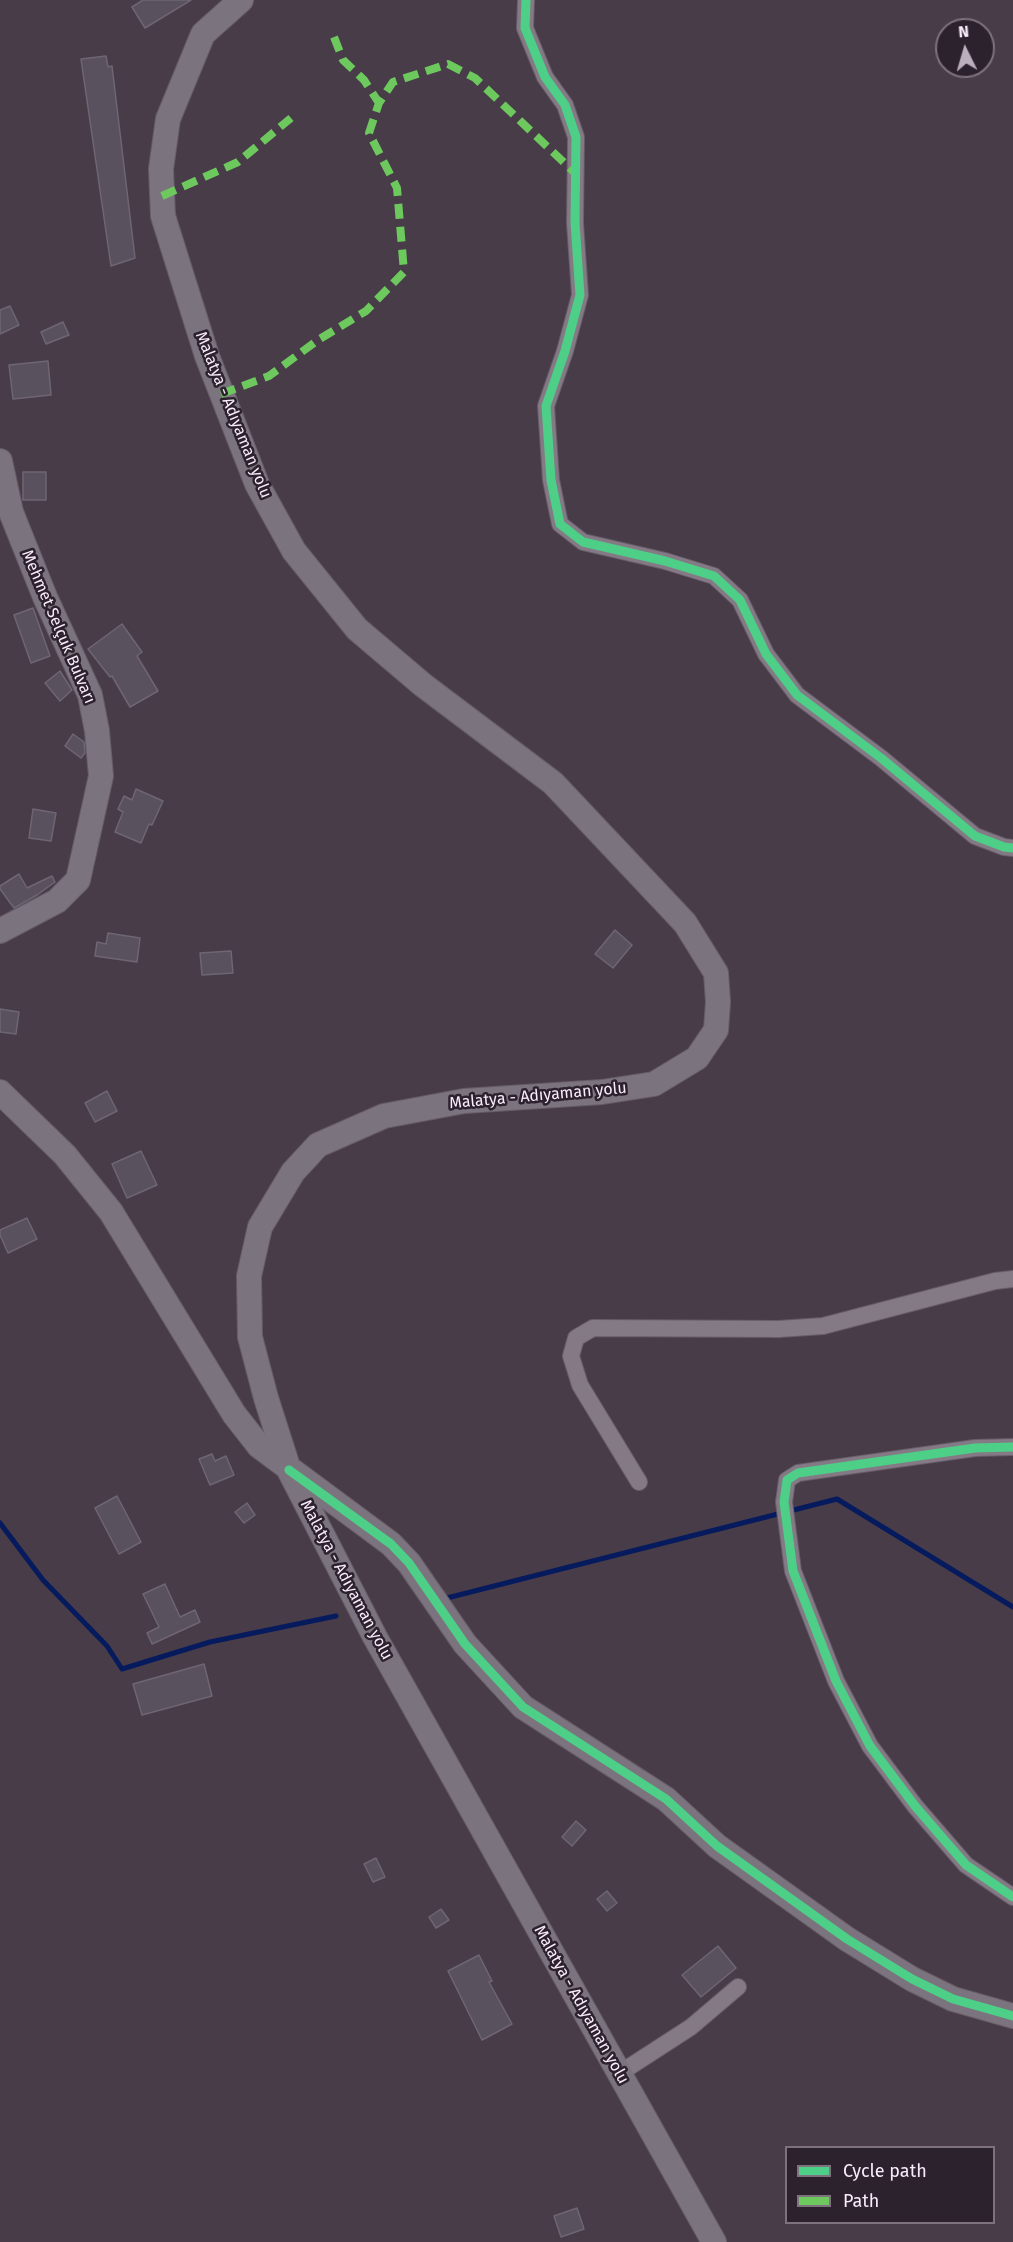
<!DOCTYPE html>
<html>
<head>
<meta charset="utf-8">
<style>
	body { margin:0 }
	#map { position:relative; width:1013px; height:2242px; overflow:hidden; background:#483c49; font-family:"Fira Sans",sans-serif }
	canvas { display:block }
	.legend { position:absolute; left:785px; top:2146px; width:210px; height:78px; box-sizing:border-box; background:#2c222d; border:2px solid #7e727f; margin:0; padding:8px 10px; list-style:none; font-size:18px; color:#faebfb }
	.legend li { display:flex; align-items:center; gap:12px; height:30px }
	.legend b { width:30px; border:2px solid #7e727f }
	.north { position:absolute; left:935px; top:18px; width:60px; height:60px; box-sizing:border-box; background:#2c222d; border:2px solid #7e727f; border-radius:50%; rotate:355deg; font-size:16px; font-weight:700; line-height:24px; text-align:center; color:#faebfb }
	.north::after { content:''; display:block; margin:auto; width:21px; height:27px; background:#bcaebd; clip-path:polygon(50% 0,100% 100%,50% 72%,0 100%) }
</style>
</head>
<body>
<div id="map">
<canvas width="1013" height="2242"></canvas>
<ul class="legend">
<li><b style="height:8px;background:#4dcf88"></b>Cycle path</li>
<li><b style="height:8px;background:#6dc95d"></b>Path</li>
</ul>
<div class="north">N</div>
</div>
<script>
const context = document.querySelector('canvas').getContext('2d');
context.lineJoin = 'round';
function trace(path, color, width, dash) {
  context.strokeStyle = color;
  context.lineWidth = width;
  context.lineCap = dash ? 'butt' : 'round';
  context.setLineDash(dash || []);
  context.stroke(path);
}
function fill(path, color) {
  context.fillStyle = color;
  context.fill(path, 'evenodd');
}
function write(font, color, halo, rows, align = 'center') {
  context.font = font + ' "Fira Sans",sans-serif';
  context.lineWidth = 5;
  context.setLineDash([]);
  context.textBaseline = 'middle';
  context.strokeStyle = halo;
  context.fillStyle = color;
  for (const [text, x, y, turn = 0] of rows) {
    context.save();
    context.translate(x, y);
    context.rotate((+turn || 0) * Math.PI / 180);
    context.textAlign = isNaN(turn) ? turn : align;
    if (halo) context.strokeText(text, 0, 0);
    context.fillText(text, 0, 0);
    context.restore();
  }
}
const stream = new Path2D(`
	M0,1523l43,57 64,66 15,23 88,-27 126,-26
	M443,1599l394,-100 176,108`);
const building = new Path2D(`
	M143,0h48l-46,28 -13,-21z
	M106,56l2,11 4,-1 23,192 -24,8 -30,-207z
	M10,306l9,19 -19,9v-24z
	M63,322l6,13 -23,9 -5,-12z
	M48,361l3,34 -38,4 -4,-34z
	M23,472h23v28h-23z
	M33,608l17,48 -19,7 -17,-48z
	M122,624l20,28 -5,4 21,35 -28,16 -18,-31 -2,1 -22,-28z
	M60,671l12,19 -12,11 -15,-18z
	M73,734l11,8 1,11 -4,5 -16,-12z
	M136,789l27,12 -11,24 -3,-1 -8,19 -26,-11 8,-20 -5,-3 6,-13 8,4z
	M33,809l23,4 -5,28 -22,-3z
	M19,874l8,14 25,-12 3,6 -18,13 -23,13 -14,-19v-3z
	M615,930l17,15 -19,23 -18,-14z
	M108,933l32,5 -3,24 -42,-6 2,-14 9,2z
	M231,951l2,22 -31,2 -2,-22z
	M0,1009l19,3 -3,22 -16,-2z
	M107,1091l10,20 -22,11 -10,-19z
	M141,1151l16,34 -30,13 -15,-34z
	M27,1218l10,21 -29,14 -8,-18v-5z
	M212,1454l3,7 11,-5 8,19 -24,10 -11,-26z
	M117,1496l24,46 -22,12 -24,-46z
	M247,1503l8,12 -11,8 -9,-11z
	M165,1584l15,33 15,-7 5,12 -48,22 -5,-11 12,-6 -16,-33z
	M204,1664l8,32 -70,19 -9,-31z
	M576,1821l10,9 -14,16 -10,-9z
	M376,1858l9,19 -12,5 -9,-18z
	M607,1891l10,12 -10,8 -10,-12z
	M441,1909l8,11 -13,8 -7,-11z
	M718,1946l18,22 -35,29 -19,-22z
	M479,1955l13,26 -3,1 23,42 -30,16 -34,-69z
	M577,2208l7,21 -23,8 -7,-21z`);
const street = new Path2D(`
	M526,0l-1,28 20,49 20,28 11,32 -1,86 5,72 -15,56 -19,55 5,74 9,44 23,18 82,19 49,15 26,24 26,54 31,41 84,63 94,78 29,11 9,1
	M1013,1447l-38,1 -177,25 -11,7 -3,22 9,69 43,110 34,65 45,60 51,59 47,32
	M639,1482l-59,-97 -9,-29 5,-18 17,-10 186,1 44,-3 172,-45 18,-2
	M620,2073l71,-46 47,-40`);
const secondary = new Path2D(`
	M241,0l-38,34 -35,85 -7,50 2,47 44,140 50,128 37,67 63,78 66,56 130,98 132,140 31,50 2,29 -2,28 -19,28 -43,26 -52,8 -138,9 -80,15 -66,29 -25,27 -33,55 -11,49 1,61 16,61 23,72 86,167 339,605
	M0,461l11,51 34,85 45,98 7,36 4,45 -23,104 -21,21 -57,30
	M0,1092l65,63 46,57 123,202 25,32 132,98 18,19 56,81 58,63 143,92 51,47 130,93 65,40 41,20 60,17`);
const quiet = new Path2D(`
	M334,37l9,23 21,20 15,23
	M162,196l76,-34 53,-44
	M221,394l48,-18 49,-36 48,-29 38,-39 -7,-84 -28,-55 10,-30 14,-21 55,-18 27,14 100,95`);
const cycleway = new Path2D(`
	M526,0l-1,28 20,49 20,28 11,32 -1,86 5,72 -15,56 -19,55 5,74 9,44 23,18 82,19 49,15 26,24 26,54 31,41 84,63 94,78 29,11 9,1
	M1013,1447l-38,1 -177,25 -11,7 -3,22 9,69 43,110 34,65 45,60 51,59 47,32
	M289,1470l102,74 18,19 56,81 58,63 143,92 51,47 130,93 65,40 41,20 60,17`);
const streetNames = [
	["Malatya - Adıyaman yolu",233,415,68],
	["Mehmet Selçuk Bulvarı",58,627,67],
	["Malatya - Adıyaman yolu",538,1096,-5],
	["Malatya - Adıyaman yolu",346,1580,62],
	["Malatya - Adıyaman yolu",581,2005,61]
];
trace(stream, '#061b5d', 5);
fill(building, '#59515d');
trace(building, '#6e6672', 1.5);
trace(street, '#675c68', 18);
trace(secondary, '#675c68', 26);
trace(street, '#847a85', 16);
trace(secondary, '#7b737e', 24);
trace(quiet, '#6dc95d', 8, [15, 8]);
trace(cycleway, '#4dcf88', 9);
write('16px', '#faebfb', '#2c222d', streetNames);
</script>
</body>
</html>
